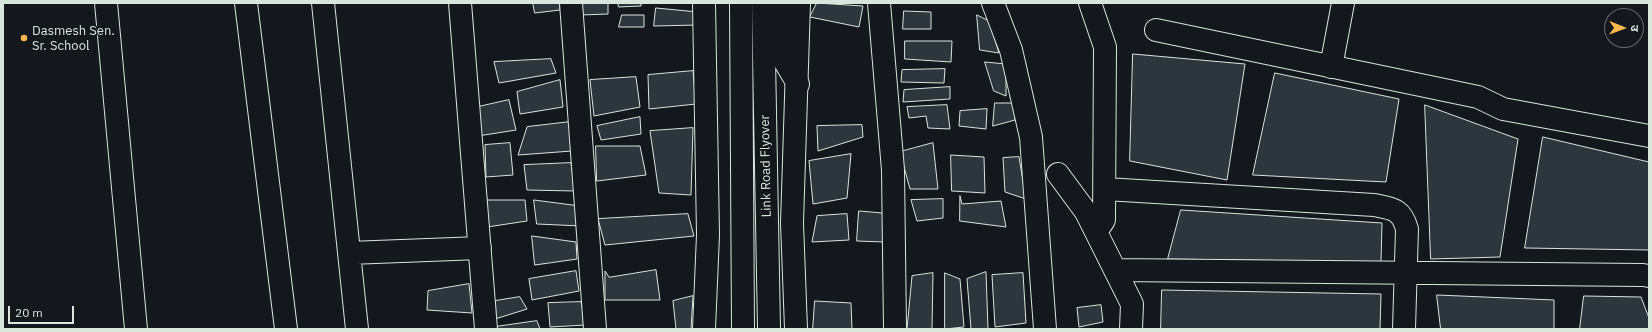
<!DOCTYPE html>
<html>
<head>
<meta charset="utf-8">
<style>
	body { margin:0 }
	#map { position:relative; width:1652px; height:332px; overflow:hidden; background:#14181c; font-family:"IBM Plex Sans","Noto Sans Devanagari",sans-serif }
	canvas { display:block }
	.frame { position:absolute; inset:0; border:4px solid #d8e6dc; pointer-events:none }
	.north { position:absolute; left:1604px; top:8px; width:40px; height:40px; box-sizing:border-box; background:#14181c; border:1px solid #626a69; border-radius:50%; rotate:91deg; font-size:11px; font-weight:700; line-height:16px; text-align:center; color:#d8e6dc }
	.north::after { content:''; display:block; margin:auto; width:14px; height:18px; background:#ffb74d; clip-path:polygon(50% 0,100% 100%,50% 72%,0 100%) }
	.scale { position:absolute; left:8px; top:306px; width:66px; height:18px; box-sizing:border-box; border:2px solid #d8e6dc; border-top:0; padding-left:5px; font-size:12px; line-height:14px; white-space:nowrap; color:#d8e6dc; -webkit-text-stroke:3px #14181c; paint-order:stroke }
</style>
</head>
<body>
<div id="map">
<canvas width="1652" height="332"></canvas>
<div class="frame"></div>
<div class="north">उ</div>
<div class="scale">20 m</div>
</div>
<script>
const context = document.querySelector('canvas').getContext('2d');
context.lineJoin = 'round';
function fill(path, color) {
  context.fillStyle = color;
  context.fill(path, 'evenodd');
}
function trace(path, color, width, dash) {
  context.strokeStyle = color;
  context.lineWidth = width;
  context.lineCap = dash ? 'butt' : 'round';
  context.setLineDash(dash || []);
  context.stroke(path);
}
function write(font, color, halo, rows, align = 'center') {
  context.font = font + ' "IBM Plex Sans",sans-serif';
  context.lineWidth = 3;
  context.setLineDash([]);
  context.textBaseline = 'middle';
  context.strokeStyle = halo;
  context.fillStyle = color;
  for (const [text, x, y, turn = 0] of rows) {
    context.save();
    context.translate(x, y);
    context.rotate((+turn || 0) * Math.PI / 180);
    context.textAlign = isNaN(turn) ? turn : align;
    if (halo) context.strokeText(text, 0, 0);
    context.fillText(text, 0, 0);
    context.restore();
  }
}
const building = new Path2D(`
	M533,3h27v7l-25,3z
	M579,3h29v11l-27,1z
	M618,3h23v3l-22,1z
	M817,3l46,3 -4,21 -49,-10z
	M656,8l42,4v13l-44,1z
	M904,11l27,1v17h-28z
	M622,15h22v12h-25z
	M977,15l12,6 10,32 -19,-3z
	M905,41h47l-1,21 -46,-3z
	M1133,54l112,10 -18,116 -97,-19z
	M551,59l5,14 -57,10 -5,-21z
	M985,62l21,2v32l-12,-5z
	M945,69l-1,14 -43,-1 1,-12z
	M693,71l3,33 -47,5 -1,-34z
	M1275,73l124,26 -13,83 -133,-7z
	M636,77l4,30 -46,9 -4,-36z
	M560,80l3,27 -43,7 -3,-22z
	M950,87v12l-47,3 1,-12z
	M509,100l7,30 -38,6v-29z
	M995,103h19l1,17 -22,6z
	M947,105l3,24 -22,-1 -2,-12 -17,2 -2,-11z
	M1425,105l93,34 -18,118 -69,2z
	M987,109l-1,20 -27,-3 1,-15z
	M640,117l1,17 -40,6 -4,-14z
	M570,122l2,29 -54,4 9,-28z
	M862,125l1,12 -45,14 -1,-25z
	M693,128l-2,67 -32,-2 -9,-62z
	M1543,137l106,25v88l-124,-2z
	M510,143l3,32 -27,2 -1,-32z
	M933,143l5,46h-28l-10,-37z
	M596,146h44l6,29 -49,6z
	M851,154l-4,44 -34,6 -4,-43z
	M951,155l33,2 1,36 -33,-2z
	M1019,157l7,42 -21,-7 -2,-34z
	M571,163l4,28 -48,-1 -3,-25z
	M960,196l2,8 39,-3 5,26 -46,-6z
	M943,199v19l-26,3 -6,-21z
	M487,200h38l2,21 -40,6z
	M534,200l46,6 1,20 -44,-2z
	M1181,210l201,13 -1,39 -213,-3z
	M859,211l24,2 1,29 -27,-1z
	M688,214l6,22 -89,9 -7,-26z
	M847,214l2,26 -37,2 5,-26z
	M532,236l44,6 1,17 -42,6z
	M656,270l4,30h-55v-29l4,6z
	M576,271l3,20 -47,9 -3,-21z
	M986,272l2,57h-17l-4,-50z
	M933,273l-1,56h-25l5,-53z
	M945,273l15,6 4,48 -19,2z
	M1023,273l3,50 -31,4 -3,-52z
	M469,284l3,29 -45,-3 1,-19z
	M1162,290l219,4 -1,35h-219z
	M1437,295l117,5v29h-113z
	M693,296l-2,33h-15l-3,-28z
	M1584,296l57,1 8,21v11h-69z
	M520,297l7,12 -32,10v-18z
	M815,301l36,2 1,26h-39z
	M581,302l5,23 -36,2 -2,-24z
	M1101,305l2,17 -24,5 -2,-19z
	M537,321l3,8h-45v-2z`);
const minor = new Path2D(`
	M106,3l30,326
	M246,3l40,326
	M323,3l34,326
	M460,3l26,326
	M571,3l24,326
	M704,3l4,232 -4,94
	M879,3l14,167 2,159
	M993,3l18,47 20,87 14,192
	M1090,3l15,44 -1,173 -8,12
	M1156,30l322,67 25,12 146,27
	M1331,67l12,-64
	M1058,174l28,38 46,92 -1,25
	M1105,189l269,16c18,4 27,3 33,24l-3,100
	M349,253l131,-5
	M1115,270l528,5 6,1
	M796,329l-4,-106 7,-220`);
const major = new Path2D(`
	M741,3l2,326
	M763,3l6,326
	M780,3l5,59 13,22`);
const markers = [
	[24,38,4,"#ffb74d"]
];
const poiNames = [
	["Dasmesh Sen.",32,31],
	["Sr. School",32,46]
];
const streetNames = [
	["Link Road Flyover",766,166,-91]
];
fill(building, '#2c363c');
trace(building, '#d8e6dc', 1);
trace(minor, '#d8e6dc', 24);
trace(major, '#d8e6dc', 24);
trace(minor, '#14181c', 22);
trace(major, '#14181c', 22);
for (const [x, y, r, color] of markers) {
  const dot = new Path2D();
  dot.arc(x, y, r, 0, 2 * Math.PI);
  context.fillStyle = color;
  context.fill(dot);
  trace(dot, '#14181c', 1.5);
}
write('13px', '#d8e6dc', '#14181c', poiNames, 'left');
write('13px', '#d8e6dc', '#14181c', streetNames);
</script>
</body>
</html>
